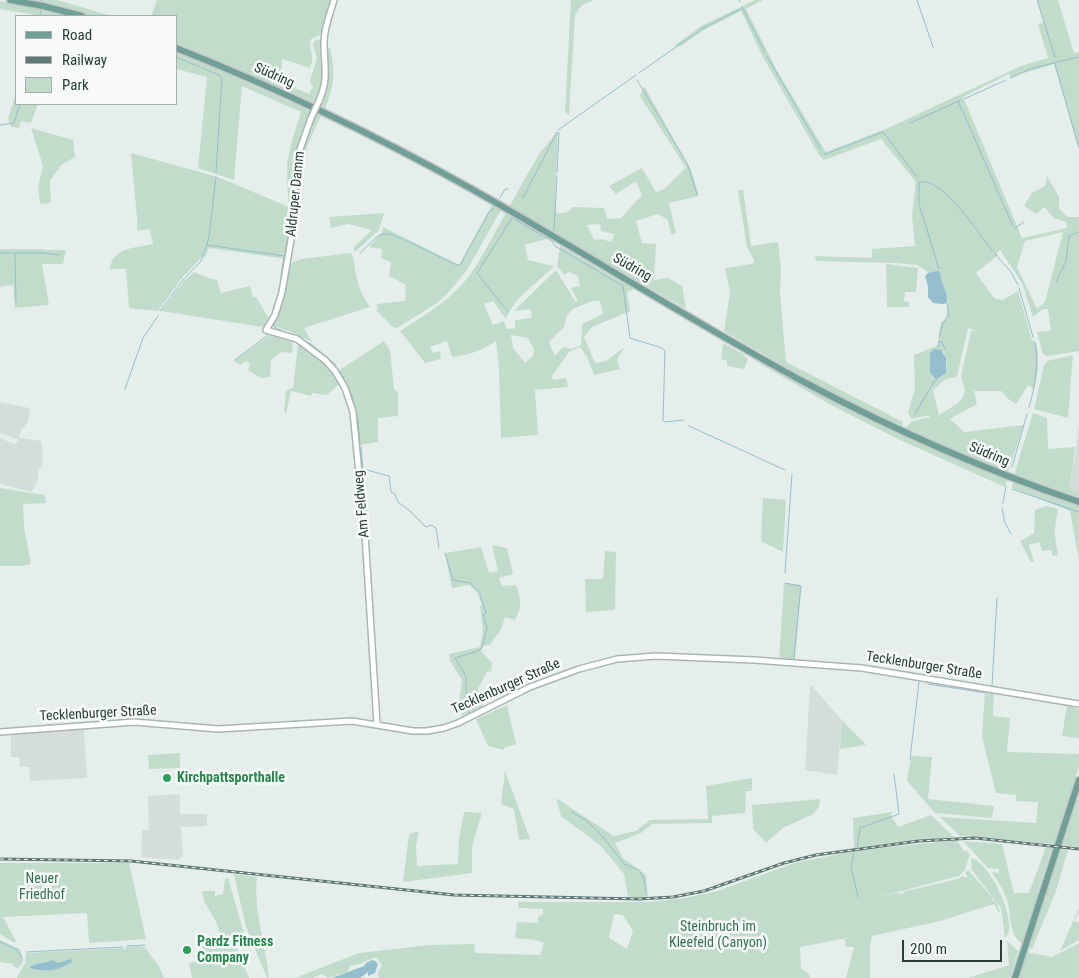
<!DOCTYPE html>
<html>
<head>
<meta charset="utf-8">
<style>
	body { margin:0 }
	#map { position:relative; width:1079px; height:978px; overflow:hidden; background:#e6eeeb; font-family:"Roboto Condensed",sans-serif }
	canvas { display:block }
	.legend { position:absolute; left:15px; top:15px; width:162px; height:90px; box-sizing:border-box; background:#f7faf9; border:1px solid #a4afad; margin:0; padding:6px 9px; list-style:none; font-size:15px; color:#273e3a }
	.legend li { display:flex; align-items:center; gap:10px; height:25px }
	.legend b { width:25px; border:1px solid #a4afad }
	.scale { position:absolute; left:902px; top:940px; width:100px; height:22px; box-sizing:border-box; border:2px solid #273e3a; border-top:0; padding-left:6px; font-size:15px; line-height:18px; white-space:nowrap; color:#273e3a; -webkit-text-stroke:4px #f7faf9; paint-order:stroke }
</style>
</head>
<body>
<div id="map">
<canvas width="1079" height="978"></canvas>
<ul class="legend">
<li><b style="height:6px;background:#6f9f97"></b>Road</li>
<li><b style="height:6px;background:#617975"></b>Railway</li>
<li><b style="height:14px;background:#c2dccc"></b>Park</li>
</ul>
<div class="scale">200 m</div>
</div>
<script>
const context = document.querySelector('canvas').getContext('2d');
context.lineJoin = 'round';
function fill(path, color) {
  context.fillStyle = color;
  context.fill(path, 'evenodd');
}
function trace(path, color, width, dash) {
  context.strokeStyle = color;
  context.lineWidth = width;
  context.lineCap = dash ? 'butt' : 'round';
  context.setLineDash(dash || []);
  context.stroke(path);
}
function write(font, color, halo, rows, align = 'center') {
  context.font = font + ' "Roboto Condensed",sans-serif';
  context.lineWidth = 5;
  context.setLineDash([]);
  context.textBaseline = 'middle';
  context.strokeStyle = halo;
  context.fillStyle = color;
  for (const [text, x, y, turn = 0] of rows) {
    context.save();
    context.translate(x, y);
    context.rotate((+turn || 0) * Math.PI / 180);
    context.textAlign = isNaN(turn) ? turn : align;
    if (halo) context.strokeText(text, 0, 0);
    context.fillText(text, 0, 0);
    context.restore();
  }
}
const built = new Path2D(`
	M0,402l29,6 1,2 -2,12 -4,6 -2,-1 -3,11 22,3 2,8 -1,17 -4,4v9l-6,13 -32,-8v-46l14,6 5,-4 -19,-7z
	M1079,425v67l-9,-3z
	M811,685l31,35 -5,55 -32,-5 5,-84z
	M84,729l3,49 -57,3 -1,-14h-9l-1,-10h-8v-22z
	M180,794v20h27v12l-26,1 2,28 -4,5 -38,-3 1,-27h7l-1,-34z`);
const green = new Path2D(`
	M21,0h36l55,16h-21l-40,-11z
	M157,0h174l-9,34 -11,5c-3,12 5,15 -1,29l-28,-9 -2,23 29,12 4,-7 -3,-6 7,-23 -4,-13 1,-4 8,-2 1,10 7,-1c6,28 4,35 -5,62l-67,-32 -82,-33v-29h-25z
	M571,0h23l-12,5 -7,10 -6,100 -4,-3z
	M755,0h8l-17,9 30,60 50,83 62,-24 133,-62 27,-8 -10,-33 6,-3 -7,-22h21l16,53 5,-1v98l-25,-86 -43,13 -2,-3 -46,23 59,141 45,-10 -1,-6 -12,-4 -10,-11 -8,7 -12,-8 8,-13 13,-7 2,-10 12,21v12l9,8h11v134l-32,5 -4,-2 -6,-22 14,-1 -3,-22h-5l-10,8 -11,-34 -22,-33 -4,3 2,2 -22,18 18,25 9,2 15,-9 14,49 4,2c3,16 3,31 -2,47l-6,-4 -12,19 -9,-6 -6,-7h-27l3,13 -27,15 14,13 60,-7 -16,47 -38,-14 -65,-30 7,-7 18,-4 -1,-2 -18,4 -3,-7 7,-23 -1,-34 25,-10 -1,-10 3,-12 5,-5 2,-16 -2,-10 -6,-14v-6l-12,1 -2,-3 -9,-5 -21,-2 -80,-2 -1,-5 57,2v-9l43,-3 -3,-31 4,-33 -35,-43 -57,21 -5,-5 -56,-98 -22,-46 -37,19 -23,16h-7l27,-20zM1063,232l-18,70 -8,7 -20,-42 8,-26zM968,328l8,3h-5l-10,45 4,14 -2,7 -6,7 -18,11 -6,-25 13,-11 11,-2zM943,351c4,7 6,20 -1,25 -2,2 -5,2 -7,4l-4,-5 -1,-9z
	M0,1l45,8 25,7h-34l-1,-1 -35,-6z
	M176,52l32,13 113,51 -14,30 -7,45 -12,12 -1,-40 6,-26 8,-25 -59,-26 -8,94 -36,-12 9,-91 -31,-8z
	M644,86l47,84 8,26 -30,7 7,30 -5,2 -3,-15 -10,-6 -22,7 6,22 14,1 -2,36 14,-2 14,8 4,23 -177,-102 30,-53 19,-23 -3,74 2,9 11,-2 5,-5 31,1 3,11 14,-1 21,-23 -6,-14 -20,13 -7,-8 33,-18 14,24 8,-3 22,-21 -46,-72zM600,224l1,7 13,3 -2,8 -11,-3 -7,1 -7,-15z
	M16,94v10h22l-7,19 -10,-2 -2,7 -8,-1 -3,-9z
	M31,128l42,12 2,17 -14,8 -11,16 1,22 -11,1 -2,-17 5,-21z
	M131,153l87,24 73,31 -1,26 -4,25 -77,-11 -4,9 -4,1 -19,20 -24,33 -29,-3 -3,-39h-16c2,-22 26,-21 43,-25l-3,-15 -13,2v-13z
	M743,189l8,57 27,-4 3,25 -1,25 6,70 117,60 -1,4 -81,-38 -97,-57 6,-39 -5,-24 27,-4 3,-2 -8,-15 -9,-56z
	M492,205l9,5 -34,60 -19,23 -11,10 -40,25 -4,-1 -17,-17 2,-1 -2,-5 29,-3 1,-16 -17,-9 2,-14 -10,-4 1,-9 -13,-2 13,-15 1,-5 76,38z
	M384,213l-5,17 -24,22 -2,-4 19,-18 -24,-6 -17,4 -2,-11z
	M506,213l44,25 -25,7 3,15 26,6c-16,17 -39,30 -48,53l-13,-18 -9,3 9,21 11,-4 3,8 8,-1v-8l17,-2 -1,-9 -17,2 42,-41 19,31h3l-7,-13 9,-2 -2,-10 -9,-4 -5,3 -7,-9 3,-20 74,43 -7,3 3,19 -38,16 -8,10 11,26 11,-2 19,-14 -8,12 3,10 -26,6 -7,-18 -7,-10 -10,4 -18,25 1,4 13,-2 2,9 -33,3 3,45 -37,3 -2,-68 -3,-29c-17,11 -24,13 -44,16l-5,-16 -17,6 3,6 7,-2 1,8 -16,4 -25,-32c25,-16 51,-31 69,-55 14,-19 25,-43 37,-63zM592,301h8l3,13 -21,10 -1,21 -10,4 -8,-2 -8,9 -6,-14 15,-15 3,-12 6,-6zM511,335l17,3 6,11 -1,7 -8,7 -12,-15z
	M0,249h43l2,1h21l-3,14h-21l7,41 -34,3 -2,-23 -13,2z
	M351,253c3,5 3,10 4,16 2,13 7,28 15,38l-66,21 8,14 -24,-11 -17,-6 10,-20 8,-41 12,-5z
	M886,264l32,4 -2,24h-11l-1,9 5,1v5h-22z
	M194,272l14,6 9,2 4,13 29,-7 3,12 3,-1 14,23 -3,4 -5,3 -101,-16 23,-30z
	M270,335l23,6 -1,12 -11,-1 -10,8 -1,17 -9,1 -13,-8 2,-6 -4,-3 -6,4 -6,-4z
	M384,341l6,9 4,39 4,4v23l-20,2v24l-19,3c-4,-29 -7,-47 -21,-74z
	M723,343l20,11 5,5 -4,10 -17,-3v-5l-6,-2z
	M298,344c17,10 31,22 41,40l-12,11 -15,-2 -1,3 -20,-5 -5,23 -2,-2 2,-21 7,-3z
	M1073,355l-5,63 -34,-9 10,-44 3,-4z
	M755,356c83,44 165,88 252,124l-2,7 -105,-47 -69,-35 -77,-45z
	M1033,413l14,5 1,31 27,-2 -5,42 9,3v5l-65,-22z
	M1013,481l66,23v57l-9,-50 -58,-23z
	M0,488l45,7 1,8 -23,1 1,23 7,37 -8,2h-23z
	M763,498l23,2 -3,52 -22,-11z
	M1047,506l11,3c-4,18 -4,28 0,46l-5,1 -2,-6 -9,1 -3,-9 -10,3 5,17h-3l-11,-21 14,-8 1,-23z
	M492,545l15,3 6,26 -14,4 3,8 14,-1c5,16 7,20 -1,35l-10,-3 -4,12 -11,16 -5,1 -2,-1 -2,6 11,12 -1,9 -4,-1 -9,18 5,18 -20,9 -4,-12 3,-24 -12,-19 -1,-7 31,-7 3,-16 -3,-26h2l-5,-13 -8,-7 -17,3 -7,-35 36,-6 8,26 9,-2z
	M605,551l11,1 -1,58 -29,2 -1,-33h18z
	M784,583l17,2 -6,75h-16z
	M985,693l9,1 -1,22 17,2 -3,34 72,2v12l-24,78 -95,-8 -20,-19 96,6 2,-21 -22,-1v-6l-20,-2 -14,-57z
	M507,705l9,39 -12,4v2l-16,-4 -12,-27z
	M1067,706l12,3v29l-17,-2z
	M842,720l24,25 -26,4z
	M180,753v15l-31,1 -1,-14z
	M911,756l21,1 -4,42 66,7 -2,12 -57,-5 -28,-32z
	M505,771l25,68 -11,1 -5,-31 -13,-5z
	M752,778v13h-6l-1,22 -33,3v7l-60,1 -11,9 -26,10 8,15 23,17 2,23 -20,-1 -4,-23 -23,-28 -40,-30 -5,-18 58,38 22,-5 14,-11 58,-1 -2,-33z
	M1079,794v53l-17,-2z
	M820,799l-1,8 -6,7 -30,14 -17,15 -13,-14 -1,-24z
	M464,812l18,1 -10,33v27l-69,9 6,-48 10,-3 -3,15 1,20 41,-2 1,-25z
	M892,812l-1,4 7,11 33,-12 23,22 -100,11 -1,-30z
	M957,840l7,11h3l3,3 -5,16 -6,6 -96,25 33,-8 6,1 4,-3 48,-11 9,-4 2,2 3,-2 -3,-3 3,-3 25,28 -2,3 4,-1 5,11 -1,2 -5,-9 -54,17 -68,15 -2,12v30h-24l8,-31h-8l-1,-8 7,-2 -52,10 1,21 8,6 1,4h-431l-1,-5 4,-8 -6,-8 -16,7 -10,2 -2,6 -21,6 -5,-4 -10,4h-17l64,-25 71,-8 44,-1 1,9 65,2 4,-12 -9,-3 -20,-2 2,-16 21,1v-6l5,-3v-5l-24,-1 -1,-6h132l35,-4 33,-7 76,-28 60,-12zM614,914l9,1 10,16 -6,18 -18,-11z
	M963,841l39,3 12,49h15l17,-46 6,1 -15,46 3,1 -17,49c-15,-9 -11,-28 -16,-44 -3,-10 -9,-19 -15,-28l7,1v-4l-11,-1z
	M1061,849l7,1 -12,41 -24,58 -5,-3z
	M972,858c19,7 40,54 37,73 0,2 -3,6 -4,7l-4,-30 -29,-38 -1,-7z
	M0,863h129l17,76 -57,4 -2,-30 -84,4 13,24 -1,2 -15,-9z
	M234,874l23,3c-4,33 9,68 12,101h-2l-21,-51z
	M228,878l17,59 -8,12 12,29h-57l-3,-15 14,-2 -4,-24 21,-2c-2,-18 -16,-26 -18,-44h13v5l8,-2 2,-15z
	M1079,908v5l-5,8 5,2v17l-19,11z
	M0,940l20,9 3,11 -3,7 -2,1 -5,-2v-2l-13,-2z
	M1007,941l11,10 -8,27h-42l41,-13z
	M1079,943v35h-61l8,-26 26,5z
	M139,946l6,1c6,10 16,19 19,31h-147l8,-15 1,-10 97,-5 2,2 1,-3z`);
const water = new Path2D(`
	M937,271l3,1c0,11 9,20 7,31l-4,1 -10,-1 -5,-6v-11l-3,-10 3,-3z
	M934,349l7,1 5,8v15l-10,7 -6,-7v-20z
	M71,959l1,3c-18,10 -25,10 -43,6 7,-6 16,-4 23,-8l6,3z
	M372,960l3,1 3,3 -3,9 -7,3v-4l-8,6h-28l32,-12 2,-3z`);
const stream = new Path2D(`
	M739,0l1,2
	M917,0l16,47
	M1037,0l18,57
	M41,1v-1
	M742,7l23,45
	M40,15l7,1
	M40,16l1,-6
	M767,56l54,94
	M176,57l43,18 3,4 -6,93
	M1054,61l25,87
	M1057,62l22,-5
	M639,73l64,-45 40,-20
	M1010,78l20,-9 24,-6
	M637,80l50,83 10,31
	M964,99l42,-19
	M958,101l55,125
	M910,123l51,-23
	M0,125l14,-2 6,-19
	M558,130l78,-55
	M824,153l2,1 57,-22 34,45
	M557,172l2,-39
	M216,177l-7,59 -2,9 77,11 -3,20
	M919,181v23l20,65
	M920,182c22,-6 60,53 72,69
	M522,197l2,-1 33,-64
	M500,198l5,-9h3
	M1015,228l9,-6
	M554,229l3,-53
	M405,240l52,25h3l29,-53 5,-3
	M0,253h43l17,2
	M360,253c17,-15 19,-26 42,-14
	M15,254l1,49
	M995,254l16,18 7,13
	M1056,282l10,-21 3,-25 10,-4
	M1019,288l14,49
	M281,309l-7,15v3l37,17 25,21
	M160,311l23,-31 18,-19 6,-16
	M508,312l-31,-39 35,-55 40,23 3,5 68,40 7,52 32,10 3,3 -2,69 2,2 19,-2
	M940,336l3,-13 6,-8 -2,-12
	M939,342h3l3,7
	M938,347l1,-6
	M235,360l34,-26
	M340,372l12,24 5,19
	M125,389l18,-51 15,-22
	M1029,407c6,-21 10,-41 6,-64
	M915,414l20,-34
	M358,419l2,25
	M689,426l96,44
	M361,447l2,22 26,7 2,16 4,2 3,8 12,9 16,16 5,-2 5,3 3,20
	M1012,467l15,-53
	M1012,489l67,23
	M1003,503l3,-17
	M1002,508l3,15 6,11
	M445,553l8,27 17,3 10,10
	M785,573l7,-99
	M785,583l16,3 -7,71
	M928,684l58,9
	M992,686l5,-88
	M469,713l-3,-22v-15l-11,-18 20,-6 7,-4 5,-20 -4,-13 3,-2 -6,-18
	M910,759l9,-77
	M572,812l15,9 16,16 21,27 15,6 5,8 2,16
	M857,847l3,-19 39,-14 -5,-40
	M854,852l-3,15 7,30
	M0,942l17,8 5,8
	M127,946l18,-1
	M26,952l97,-5`);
const minor = new Path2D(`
	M319,101c10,-23 5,-35 5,-59 0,-14 6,-28 10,-42
	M311,118l-13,37 -3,24 -3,55 -10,58 -7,23 -9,15 31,9 28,21 10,11 10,17 8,24 12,122 12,190
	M0,732l134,-10 84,7 134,-8 61,10h14l17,-3 14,-5 72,-36 49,-18 38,-10 39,-3 98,4 108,8 217,36`);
const major = new Path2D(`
	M10,0l33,6 39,10
	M176,48c101,40 199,87 294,140 112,63 221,133 334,194 88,47 181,88 275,120
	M1015,978l64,-198`);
const rail = new Path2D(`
	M0,859l131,2 323,34 185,4 34,-2 31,-6 80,-28 32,-8 103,-14 56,-3 104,11`);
const minorBridge = new Path2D(`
	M311,118l8,-17`);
const markers = [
	[167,778,5,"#2e9e5b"],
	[187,950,5,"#2e9e5b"]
];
const streetNames = [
	["Südring",274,76,24],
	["Aldruper Damm",296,194,-84],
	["Südring",632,268,30],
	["Südring",989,455,23],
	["Am Feldweg",362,504,-95],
	["Tecklenburger Straße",924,666,9],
	["Tecklenburger Straße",506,687,-24],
	["Tecklenburger Straße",98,714,-3]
];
const leisureNames = [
	["Kirchpattsporthalle",177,778],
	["Pardz Fitness",197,942],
	["Company",197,958]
];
const parkNames = [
	["Neuer",42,879],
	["Friedhof",42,895],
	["Steinbruch im",718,927],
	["Kleefeld (Canyon)",718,943]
];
fill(built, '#d4ddda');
fill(green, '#c2dccc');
fill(water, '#94becd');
trace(stream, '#94becd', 1);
trace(minor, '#a9b6b2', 8);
trace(major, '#c3c9c8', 9);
trace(minor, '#fff', 5);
trace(major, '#6f9f97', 6);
trace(rail, '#617975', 3);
trace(rail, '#f7faf9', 1, [4]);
trace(minorBridge, '#a9b6b2', 8, []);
trace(minorBridge, '#fff', 5);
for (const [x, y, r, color] of markers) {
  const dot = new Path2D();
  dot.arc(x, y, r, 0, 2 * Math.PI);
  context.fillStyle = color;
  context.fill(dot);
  trace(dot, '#f7faf9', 2);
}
write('14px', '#273e3a', '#f7faf9', streetNames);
write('bold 14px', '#27864d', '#f7faf9', leisureNames, 'left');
write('14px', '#347153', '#f7faf9', parkNames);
</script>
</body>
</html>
